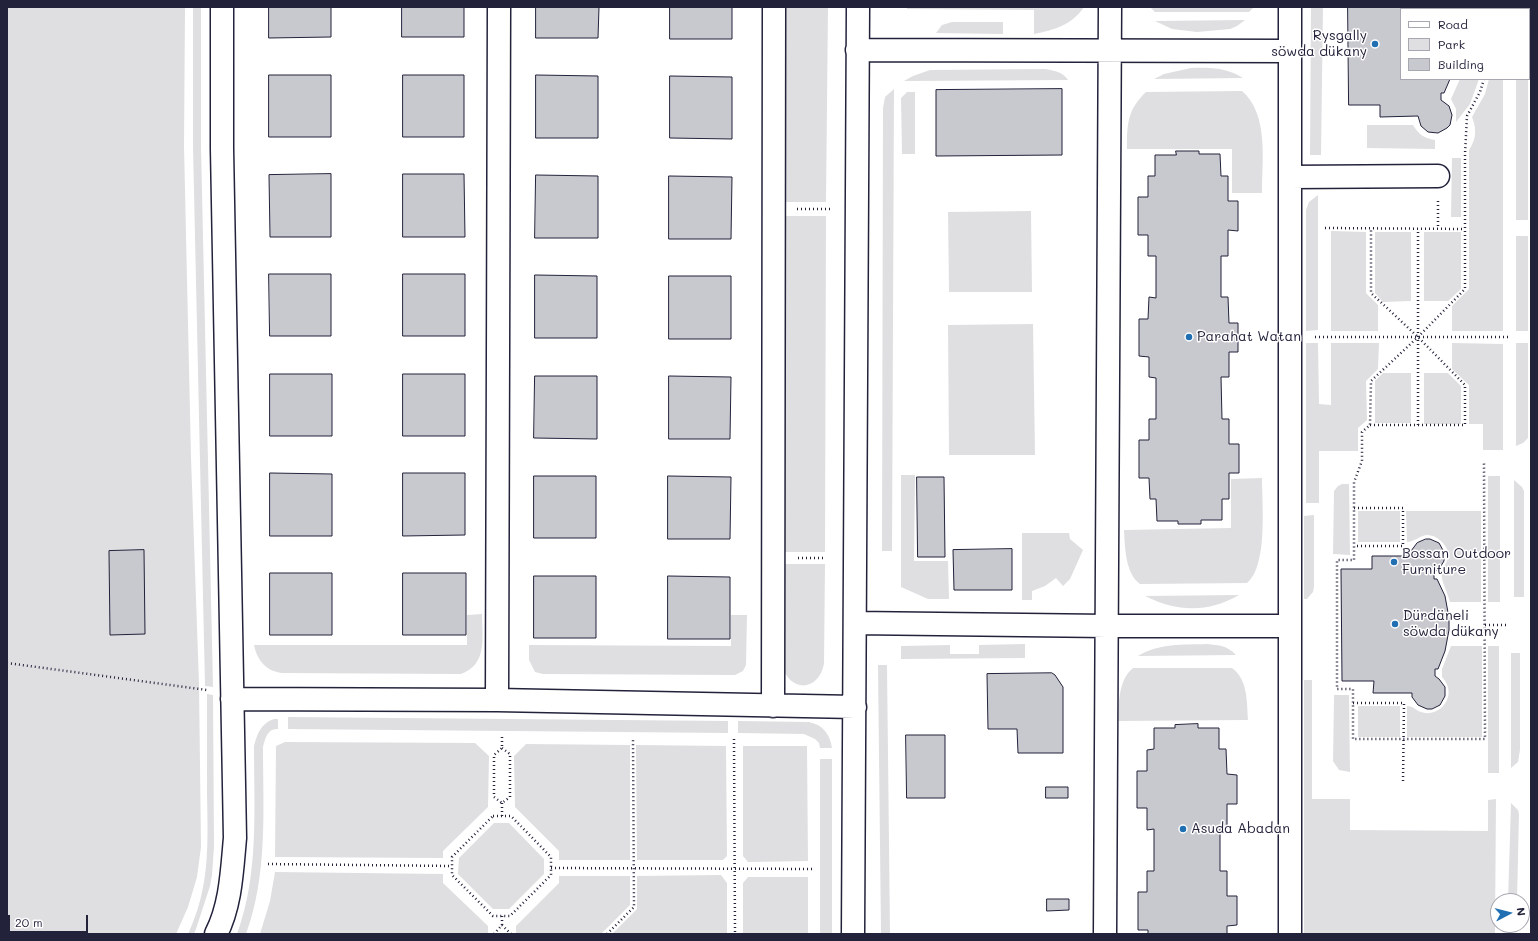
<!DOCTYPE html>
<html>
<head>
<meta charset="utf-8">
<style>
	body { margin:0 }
	#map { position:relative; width:1538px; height:941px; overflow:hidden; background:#fff; font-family:Mali,sans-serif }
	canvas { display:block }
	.frame { position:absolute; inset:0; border:8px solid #22223b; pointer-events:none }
	.legend { position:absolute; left:1400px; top:8px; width:130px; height:72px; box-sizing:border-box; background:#fff; border:1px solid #a7a7b1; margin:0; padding:5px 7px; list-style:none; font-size:12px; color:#22223b }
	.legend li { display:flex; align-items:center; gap:8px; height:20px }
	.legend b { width:20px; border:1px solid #a7a7b1 }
	.north { position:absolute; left:1490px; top:893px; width:40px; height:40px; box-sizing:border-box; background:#fff; border:1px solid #a7a7b1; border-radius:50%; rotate:83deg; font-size:11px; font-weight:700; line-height:16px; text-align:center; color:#22223b }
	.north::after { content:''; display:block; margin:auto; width:14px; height:18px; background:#1f6fb2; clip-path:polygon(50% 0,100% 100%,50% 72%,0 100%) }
	.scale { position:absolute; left:8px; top:915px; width:80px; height:18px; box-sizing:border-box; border:2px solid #22223b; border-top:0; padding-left:5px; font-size:12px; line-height:14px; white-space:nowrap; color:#22223b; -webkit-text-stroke:3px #fff; paint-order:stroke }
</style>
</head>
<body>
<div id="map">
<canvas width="1538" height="941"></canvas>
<div class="frame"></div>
<ul class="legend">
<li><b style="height:5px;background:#fff"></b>Road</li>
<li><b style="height:11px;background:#dfdfe2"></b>Park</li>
<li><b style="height:11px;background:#c8c8cf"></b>Building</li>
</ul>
<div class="north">N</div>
<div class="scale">20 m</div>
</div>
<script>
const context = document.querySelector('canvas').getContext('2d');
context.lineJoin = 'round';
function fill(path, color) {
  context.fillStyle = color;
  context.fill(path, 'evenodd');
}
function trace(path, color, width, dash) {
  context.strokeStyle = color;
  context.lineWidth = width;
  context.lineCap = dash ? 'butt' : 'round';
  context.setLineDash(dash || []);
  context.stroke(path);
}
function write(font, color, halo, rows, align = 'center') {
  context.font = font + ' Mali,sans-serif';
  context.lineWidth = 3;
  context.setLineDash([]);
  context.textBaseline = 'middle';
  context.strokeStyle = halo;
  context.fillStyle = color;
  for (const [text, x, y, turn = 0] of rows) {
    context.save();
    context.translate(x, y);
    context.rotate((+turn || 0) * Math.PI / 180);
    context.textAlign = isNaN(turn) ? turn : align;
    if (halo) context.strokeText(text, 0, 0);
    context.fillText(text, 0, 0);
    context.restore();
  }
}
const green = new Path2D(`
	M7,7h178l-1,139 7,311 8,227 2,163 -4,30 -9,30 -12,27h-169z
	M193,7h8v140l12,540 -8,-1 -12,-539z
	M785,7h43l-2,195h-42z
	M907,7h177c-12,18 -30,23 -50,27v-24l-127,-1z
	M1150,7h104l-5,5h-94z
	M1311,7h12l-2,148h-11z
	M1245,20l-8,6 -7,3 -33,3 -25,-3 -17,-8z
	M952,22h51v12l-67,-1 6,-8z
	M1191,68c18,-1 37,0 52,10l-89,1 10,-5z
	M1046,69c9,2 17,3 22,11l-164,1 9,-5 17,-6z
	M1460,79h19l-9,25 -14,18v-13l-5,-10z
	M1489,79h14v252h-51v-25l17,-17v-139c7,-11 8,-20 3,-33l13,-23z
	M1516,79h12v141h-12z
	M894,89l-2,462h-10l1,-443 2,-11z
	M1242,91c27,23 20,70 20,102h-30v-44h-105c0,-24 0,-39 19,-57z
	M907,92h8v62h-13l-1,-56z
	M1367,125h46c6,10 11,13 22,15v9l-68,-1z
	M1452,158h9v59h-10z
	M1318,195v135l-12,1v-121l3,-8z
	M1031,211l1,81h-83l-1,-80z
	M784,216h42l-1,336h-42z
	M1331,231l35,1v61l12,12v26h-47z
	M1375,232h36v69l-28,1 -8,-9z
	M1424,232h37v57l-13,12h-24z
	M1516,236h12v95h-12z
	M1033,324l2,131h-86l-1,-130z
	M1306,343h12l1,61 12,1v-62h48l-1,26 -12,12 1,39 -9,8v23h-39v52h-13z
	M1452,343l51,1v106h-20v-26h-14v-39l-17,-16z
	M1516,343h12v95l-5,5 -7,3z
	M1383,373h28v50h-36v-42z
	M1424,373h24l13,13v38h-37z
	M901,475h14l-1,86h34l1,38h-21l-27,-12z
	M1488,476h12v126h-12z
	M1262,478c0,26 6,88 -15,105l-107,1c-15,-11 -15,-37 -16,-54l107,-2v-49z
	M1514,480l8,7 2,4v106h-10z
	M1342,484h7l1,71 -17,-1 1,-63 4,-5z
	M1358,511h42v31h-42z
	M1406,511h75v91h-31c-2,-8 -7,-18 -8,-24 -3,-11 16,-21 -1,-37 -4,-4 -9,-6 -14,-6 -8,1 -13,7 -20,7z
	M1314,515v72l-1,5 -6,7h-3v-83z
	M1022,533h47l1,6 13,11 -13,29 -7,7 -7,-8 -11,8 -13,5v9h-10z
	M783,564h42l-1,100c-6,29 -36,28 -42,0z
	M1239,595c-31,18 -62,17 -94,1z
	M482,614c0,23 6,50 -21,60l-179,-1c-16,-2 -25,-13 -28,-28h213v-30z
	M731,615h16l-1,50 -3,6 -8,4 -192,-1 -8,-2 -6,-12v-15l202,1z
	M1025,644v14l-124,1v-13l49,-1v9h29v-9z
	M1207,644c12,1 21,2 29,11l-98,1c21,-13 45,-11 69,-12z
	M1451,646h31v91h-75v-31c6,0 8,4 14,6 11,4 24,-3 27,-15 2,-7 -1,-15 -6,-20v-8z
	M1488,646h11v127h-11z
	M1511,653h9v97l-2,12 -7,6z
	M878,665h9l3,269h-9z
	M1133,668h99c16,11 15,35 16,52l-130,1c1,-17 0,-41 15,-53z
	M1304,680h8v119h38v31l138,1v-31l8,-1 -1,135h-191z
	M207,694l6,1 1,151 -2,29 -2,11 -14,43 -2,5h-6c22,-47 20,-89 19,-140 0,-33 0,-67 0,-100z
	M1334,695h15l1,77 -11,-2 -6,-9z
	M1358,706h42v31h-42z
	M288,717l440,4v12l-440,-4z
	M274,719h4v10c-10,-1 -13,9 -15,18 0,62 5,127 -17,187h-9c22,-60 17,-125 17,-188 3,-12 7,-23 20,-27z
	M738,721l71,1c14,3 21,12 23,26h-12l-1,-5 -4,-4 -11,-5 -66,-1z
	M285,742l190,1 14,13 -1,51 -45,44v7l-168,-1 1,-111z
	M526,744l104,1v115h-71v-9l-44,-44 -1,-51z
	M636,745l90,1 1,110 -4,4h-86z
	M743,746h64l1,115 -60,1 -5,-6z
	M820,759h12v175h-12z
	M1511,803l7,7 1,4 -2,87h-9z
	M494,823h15l35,36v15l-35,35h-16l-35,-35 1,-16z
	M275,872l168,2v9l45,43v8h-228l10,-33z
	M721,875l6,8v51h-115l25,-25v-33z
	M559,876h71v29l-29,29h-85v-8l43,-43z
	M748,877h60v57h-65v-51z`);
const building = new Path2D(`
	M269,7h62v30l-62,1z
	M402,7h62v30h-62z
	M536,7h63l-1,31h-62z
	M670,7h62v32h-62z
	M1348,7h97l1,2h-45v70h49l-6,14h-3v7l8,6 3,9 -2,10 -3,3 -9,5 -10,-1 -7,-6 -3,-10 -38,1v-12h-31z
	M269,75h62v62h-62z
	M403,75h61v62h-61z
	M536,75l62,1v62h-62z
	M670,76l62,1v62l-62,-1z
	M1062,89v66l-126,1v-66z
	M1176,151h23v3h21l1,22h7v25h10v30l-10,-1v26h-7v41h7l1,26h9v29h-9v25h-8l1,42h7v25h10v29h-10v26h-7v21h-21v4h-23v-3h-21l-1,-22h-6l-1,-21h-10v-38h10v-21h7v-41l-7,-1v-20l-10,-1v-37h9l1,-22 7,1v-42h-8v-21h-10v-38h10v-21h7v-21h21z
	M331,174v63h-61l-1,-62z
	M403,174h61l1,63h-62z
	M536,175l62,1v62h-63z
	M669,176l63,1 -1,62h-62z
	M269,274h62v62h-61z
	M403,274h62v62h-62z
	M535,275l62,1v62h-62z
	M669,276h62v63h-62z
	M270,374h62v62h-62z
	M403,374h62v62h-62z
	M535,376h62v63l-63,-1z
	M669,376l62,1 -1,62h-61z
	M270,473l62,1v62h-62z
	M403,473h62v62l-62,1z
	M534,476h62v62h-62z
	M668,476l63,1 -1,62h-62z
	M917,477h27l1,80h-27z
	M1426,539h4l9,4 5,9v9l-5,8 -5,3v7h3l8,17 4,22v12l-4,21 -7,18h-3v7l4,3 6,8v9l-5,9 -8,4h-5l-9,-4 -6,-8v-4h-39l1,-12h-32l-1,-112h31v-13h39v-5l6,-8z
	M1012,549v41h-58l-1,-40z
	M144,550l1,84 -35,1 -1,-84z
	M270,573h62v62h-62z
	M403,573h63v62h-63z
	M534,576h62v62h-62z
	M668,576l62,1v62h-62z
	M1052,673l3,2 8,12v66h-45l-1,-24h-29l-1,-55z
	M1198,724v4h21v21h7l1,25 10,1v29h-10v25h-7v42h7v25h10v29l-10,1v8h-79v-4h-10v-38h9v-21h7v-42l-7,1v-22h-10v-37h10v-21l7,-1v-21h21v-3z
	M906,735h39v63h-38z
	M1046,787h22v11h-22z
	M1047,899h22v11l-22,1z`);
const path = new Path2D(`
	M1480,7l1,2
	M1484,79l-4,13 -13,24 -2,38v135l-47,48 -47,44 -1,44 -8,7v29l-8,21v78h-17v129h16v50h132l-1,-277
	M1438,201v28
	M797,209h35
	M1325,228l140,1
	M1315,337h194
	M1370,425h95v-40l-47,-48 -47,-44v-64
	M1418,425v-196
	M1354,508h49v38h-49
	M798,558h27
	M1485,625h21
	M7,663l200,27
	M1353,703h51l-1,79
	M502,737v11
	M734,739l1,195
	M502,748l8,6v43l-8,6 -8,-6v-42z
	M493,816h18l40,41v18l-41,41h-17l-41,-41v-18z
	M502,816v-13
	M268,864l184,2
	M551,868l263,1
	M502,925v-9
	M494,934l8,-9 9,9
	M607,934l27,-27 -1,-168`);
const minor = new Path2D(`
	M1290,7v927
	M857,50l433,1
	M1290,177l148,-1
	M855,623l252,3h183
	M232,699l265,1 358,7
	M497,700l2,-693
	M773,706l1,-699
	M216,934c15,-29 16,-64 19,-96l-13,-689v-142
	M853,934l5,-927
	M1105,934l5,-927`);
const markers = [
	[1375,44,4,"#1f6fb2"],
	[1189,337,4,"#1f6fb2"],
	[1394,562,4,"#1f6fb2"],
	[1395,624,4,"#1f6fb2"],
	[1183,829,4,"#1f6fb2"]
];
const poiNames = [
	["Rysgally",1367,36,"right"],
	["söwda dükany",1367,52,"right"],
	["Parahat Watan",1197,337],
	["Bossan Outdoor",1402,554],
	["Furniture",1402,570],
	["Dürdäneli",1403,616],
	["söwda dükany",1403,632],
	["Asuda Abadan",1191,829]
];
fill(green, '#dfdfe2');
fill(building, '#c8c8cf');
trace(building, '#22223b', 1);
trace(minor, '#22223b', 25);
trace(path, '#22223b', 2.5, [1, 3]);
trace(minor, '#fff', 22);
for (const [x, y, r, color] of markers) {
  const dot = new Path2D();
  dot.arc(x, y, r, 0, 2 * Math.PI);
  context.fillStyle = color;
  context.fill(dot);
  trace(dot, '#fff', 1.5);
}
write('14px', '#22223b', '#fff', poiNames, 'left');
</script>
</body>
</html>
